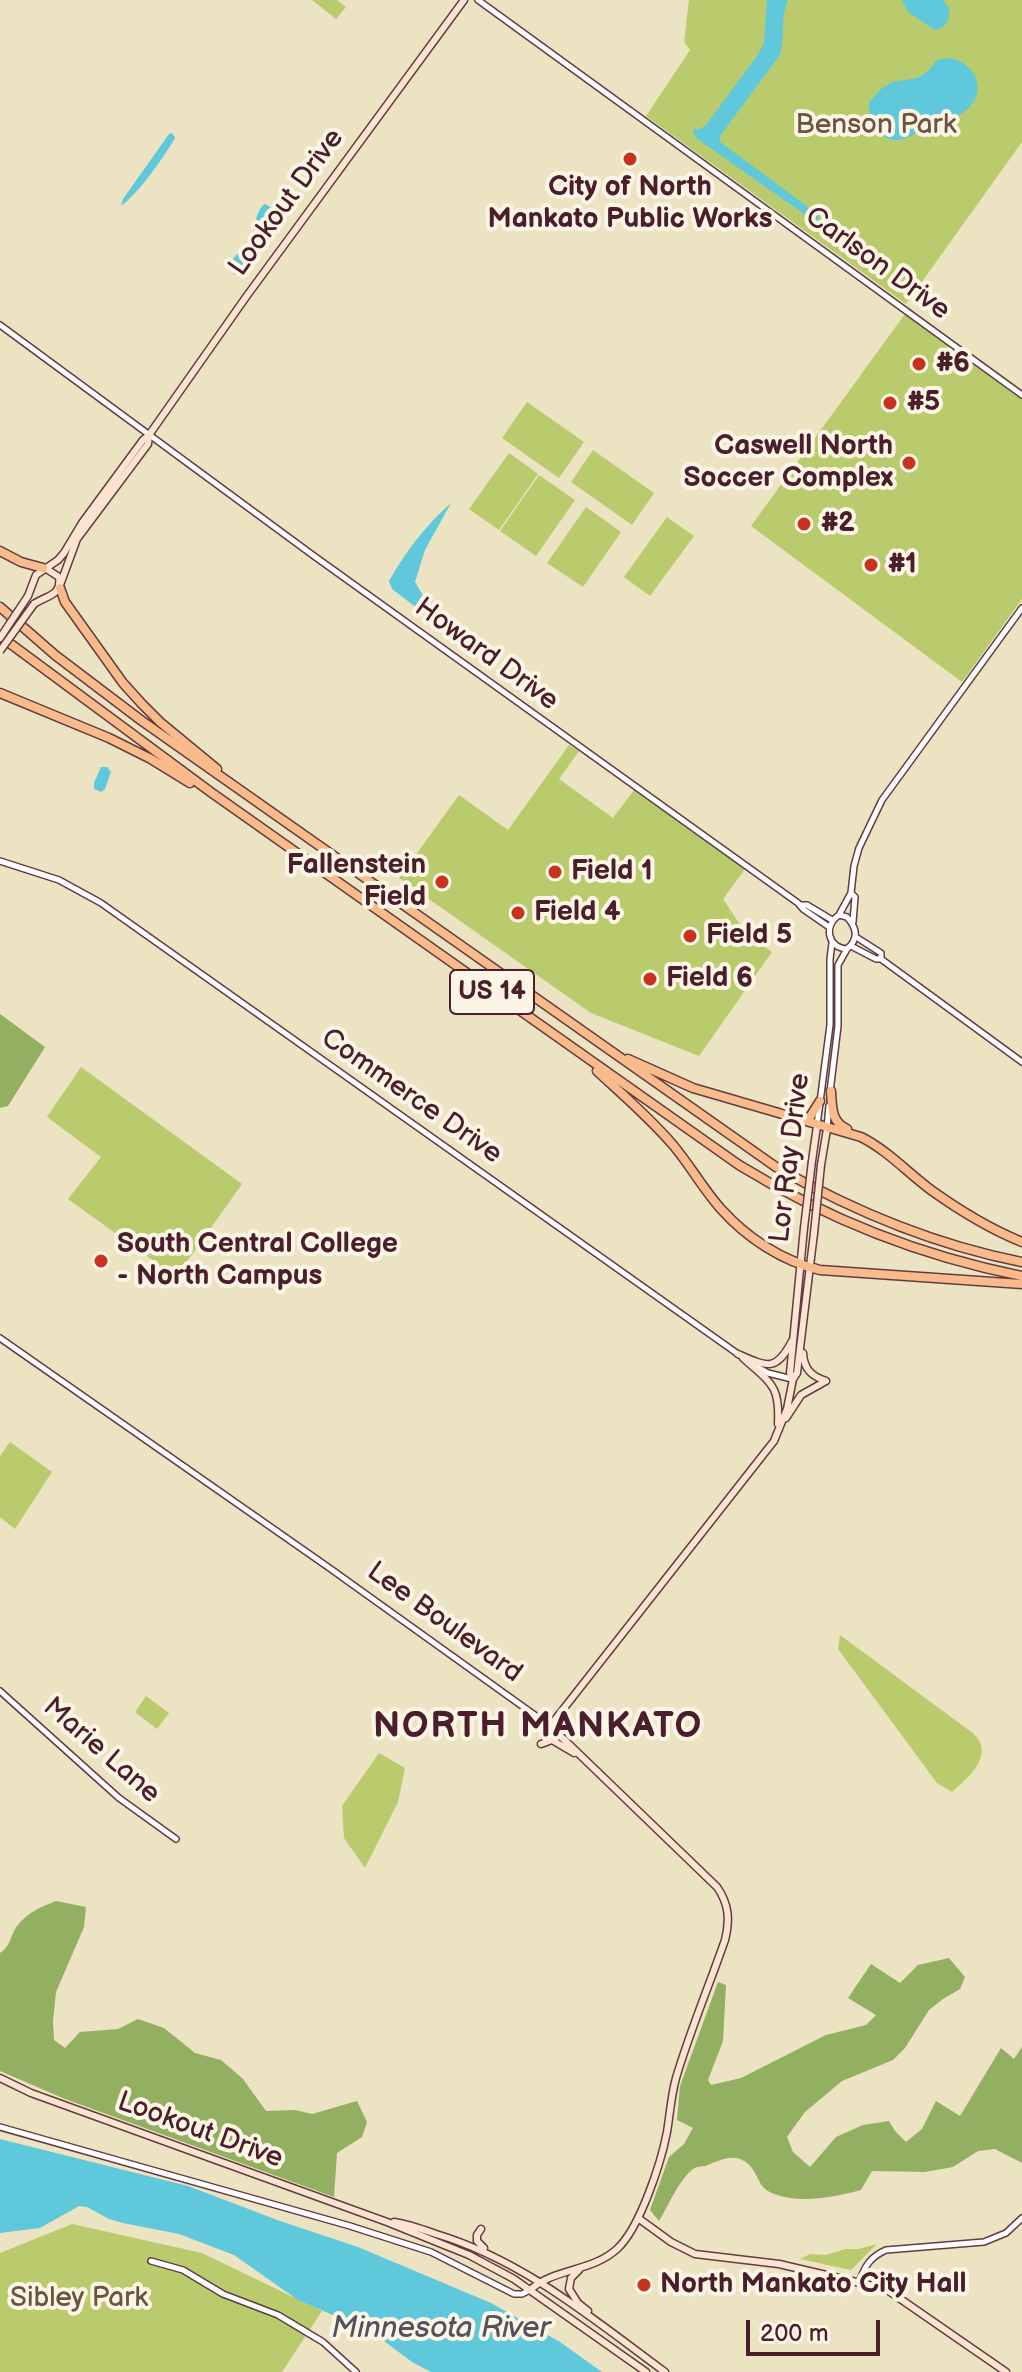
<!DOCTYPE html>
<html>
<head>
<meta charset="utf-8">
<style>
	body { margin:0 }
	#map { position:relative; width:1022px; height:2372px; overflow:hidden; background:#ebe3c1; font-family:"Balsamiq Sans",sans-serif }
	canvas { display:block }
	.scale { position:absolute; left:746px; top:2320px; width:134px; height:36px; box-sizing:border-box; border:4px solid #4a1f2b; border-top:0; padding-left:10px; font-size:24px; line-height:28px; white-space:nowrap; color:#4a1f2b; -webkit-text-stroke:6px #fcf5e5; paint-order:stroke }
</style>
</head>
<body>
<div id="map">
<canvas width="1022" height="2372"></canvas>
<div class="scale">200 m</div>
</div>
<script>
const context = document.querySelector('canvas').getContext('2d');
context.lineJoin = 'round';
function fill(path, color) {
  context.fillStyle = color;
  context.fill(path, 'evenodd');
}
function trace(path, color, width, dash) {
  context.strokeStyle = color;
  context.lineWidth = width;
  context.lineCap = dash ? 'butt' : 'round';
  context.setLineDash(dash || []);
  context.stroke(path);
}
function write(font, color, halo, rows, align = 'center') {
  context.font = font + ' "Balsamiq Sans",sans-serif';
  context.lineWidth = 8;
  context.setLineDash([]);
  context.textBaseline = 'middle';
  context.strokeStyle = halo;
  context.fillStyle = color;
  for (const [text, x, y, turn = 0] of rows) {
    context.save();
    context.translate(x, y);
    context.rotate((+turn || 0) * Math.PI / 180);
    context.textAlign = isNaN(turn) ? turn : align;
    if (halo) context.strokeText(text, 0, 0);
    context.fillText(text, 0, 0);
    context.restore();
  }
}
const green = new Path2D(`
	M312,0h25l9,7 -10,12z
	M689,0h333v142l-116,162 -260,-188 44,-66 -6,-8z
	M905,314l117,86v199l-60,83 -211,-156z
	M527,402l57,40 -25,36 -57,-40z
	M593,450l61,43 -22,32 -61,-43z
	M509,453l29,21 -39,56 -30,-21z
	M539,475l36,25 -39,56 -36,-25z
	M586,507l35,25 -38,55 -36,-24z
	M667,517l27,19 -44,60 -26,-19z
	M569,745l10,6 -20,28 54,39 21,-28 111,79 -22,30 22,33 27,20 -73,104 -108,-43 -192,-135 60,-83 49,35z
	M81,1067l161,117 -66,93 -108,-78 33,-42 -54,-40z
	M10,1442l42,30 -37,57 -15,-12v-61z
	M840,1635l134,99c2,3 6,6 7,11 5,19 -17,36 -29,47l-15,-9 -99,-134z
	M146,1696l23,17 -12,16 -22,-17z
	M379,1753l26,15 -7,34 -33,66 -21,-30 -2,-32z
	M72,2224l130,29 120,58 -40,61h-282v-119z
	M877,2244l-26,26 -51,-11 10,-5 16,1 19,-6h13z`);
const forest = new Path2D(`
	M0,1014l45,33 -37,59 -8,2z
	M56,1901l30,6 -2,20 -28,65 -3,29 1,19 11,8 15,-16 38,-3 20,-10 26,9 31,25 26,7 22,19 23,32 29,-1 17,4 45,-13 10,21 -5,15 -25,16 -3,44 -269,-98 -65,-28v-118c11,-7 10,-17 17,-27 11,-14 24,-19 39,-25z
	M949,1958l16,19 -5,12 -17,10 -14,11 -24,38 -12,12 -51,21 -37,31 -18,25 6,15 17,15 26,-30 27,-12 26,-4 6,10 11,11 16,-13 14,-28 24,15 41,-68 13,11 8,-12v116l-27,-14 -17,2 -25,16 -28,5 -53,-1 -11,19c-26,7 -61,14 -87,4 -16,-6 -14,-16 -23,-27 -15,-17 -31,-6 -46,-1 -6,1 -7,0 -12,3 -15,12 -24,36 -34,52l-9,-11 19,-53 15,-13 9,-16 -16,-8 3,-34 38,-104 8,3 -3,56 -15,39 3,5 30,-7 85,-43 40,-10 10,-10 -28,-17 23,-34 29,19 18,-18z`);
const water = new Path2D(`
	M767,0h21c-8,18 -3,37 -8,55l-60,81v6l96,71 4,7 -3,3 -121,-85 -3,-6 1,-3h6l6,-4 51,-69 7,-13z
	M902,0h41c11,11 7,27 -8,30l-27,-18z
	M951,58c27,6 38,38 11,55 -8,5 -20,5 -29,10 -10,4 -17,12 -27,15 -25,9 -38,-15 -37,-36l12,-13 11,-7 26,-4 10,-7 9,-11z
	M172,133l3,5c-11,19 -36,55 -54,68l2,-7 46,-65z
	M265,204l11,6c2,22 -24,47 -37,63l-5,2c-10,-21 11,-20 17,-37 4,-10 5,-29 14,-34z
	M451,503l-26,47 -10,32 16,27 -6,5 -33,-25 -3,-8c17,-30 37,-56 62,-78z
	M101,767h6l4,5 -6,17 -4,3 -7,-3v-6z
	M0,2139l188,47 92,35 78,26 133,56 69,39 42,30h-171l-19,-10 -40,-30 -74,-32 -64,-45 -55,-21 -56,-11 -14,-4 -22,-12 -8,-1 -39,22 -40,5z`);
const tertiary = new Path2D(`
	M478,0l544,395
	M0,325l314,231 484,347 5,6 26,18
	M0,861l59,19 42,23 637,451
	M851,893l4,4 -2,25
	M801,905h6l25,15
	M839,915l12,-22 3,-27 5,-18 23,-48 140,-192
	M839,915l8,2c10,11 12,22 0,32 -19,-1 -24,-23 -8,-34z
	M856,937l25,16v6
	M851,946l25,13h5l141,103
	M830,1092l8,-66v-61l9,-16
	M817,1125l13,-100v-66l2,-16
	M827,1128l2,-22
	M0,1338l328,229 222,159
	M757,1367l11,6 24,6
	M0,1691l119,107 57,41
	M0,2127l350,99 81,26 83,42h8l8,-4
	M151,2261l32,9 40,24 55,21 45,27 33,30
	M859,2282c6,-16 11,-25 27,-32l98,-8 22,-9 16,-15`);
const secondary = new Path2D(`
	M60,585l17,-46 71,-95 1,-9
	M28,596l8,-21 22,-15 6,-7 18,-30 61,-83 6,-5 97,-138 218,-297
	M34,604c13,-9 28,-8 25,-27l-14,-9
	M812,1161l5,-35
	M821,1165l6,-36
	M803,1353c1,16 8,23 23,28
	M738,1354c29,13 38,18 54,-13
	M743,1358c28,25 37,27 35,66
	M793,1379l-3,-6 14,-145
	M786,1418l15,-23 25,-14
	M541,1744l11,-4 22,13
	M0,2078l31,15 356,129 82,33 45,24 132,93
	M638,2218l33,24 24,12 84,10 107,25 120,83
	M394,2222c14,2 28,7 42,12 87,26 157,85 229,138
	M481,2229l-4,6v6l7,7
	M579,2270l-8,8 -2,11 9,14 10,8
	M530,2290c24,-22 62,-18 87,-41 23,-21 44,-86 50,-117 3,-18 4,-36 9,-54 14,-47 33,-92 49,-138 5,-20 4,-36 -8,-53l-167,-161 224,-285 13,-32 6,-30 4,-6 17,-140`);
const motorway = new Path2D(`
	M0,551l21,11 22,6
	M60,588l5,14 58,81 19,21 18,18 57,47
	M0,607l55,48 87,66 634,446c77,44 159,78 246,95
	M4,639l208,154 527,372c88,54 181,91 283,111
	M0,693l109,45 42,21 39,24
	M628,1059l65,29 168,49c26,13 46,35 70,53 28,20 59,39 91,52
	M597,1071c26,24 53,47 76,74 17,20 30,44 48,64 26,29 61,52 99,61l202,14
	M831,1091c1,16 0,31 16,38
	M800,1121l10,-4 10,-16`);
const secondaryBridge = new Path2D(`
	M0,638l28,-42
	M0,651l34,-47
	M804,1228l8,-67
	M814,1233l7,-68`);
const markers = [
	[630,159,8,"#c8321e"],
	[919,364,8,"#c8321e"],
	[890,403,8,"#c8321e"],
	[909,463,8,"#c8321e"],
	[804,524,8,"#c8321e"],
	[871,565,8,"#c8321e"],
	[555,872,8,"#c8321e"],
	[442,882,8,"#c8321e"],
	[518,913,8,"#c8321e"],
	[690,936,8,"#c8321e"],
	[650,979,8,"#c8321e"],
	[101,1261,8,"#c8321e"],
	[644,2285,8,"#c8321e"]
];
const shields = [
	[492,992,84]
];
const shieldNames = [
	["US 14",492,992]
];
const parkNames = [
	["Benson Park",876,126],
	["Sibley Park",79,2299]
];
const poiNames = [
	["City of North",630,188,"center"],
	["Mankato Public Works",630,220,"center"],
	["#6",935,364],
	["#5",906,403],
	["Caswell North",893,447,"right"],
	["Soccer Complex",893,479,"right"],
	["#2",820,524],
	["#1",887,565],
	["Fallenstein",426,866,"right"],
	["Field",426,898,"right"],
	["Field 1",571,872],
	["Field 4",534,913],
	["Field 5",706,936],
	["Field 6",666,979],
	["South Central College",117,1245],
	["- North Campus",117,1277],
	["North Mankato City Hall",660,2285]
];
const streetNames = [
	["Lookout Drive",287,203,-54],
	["Carlson Drive",877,264,36],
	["Howard Drive",486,655,36],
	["Commerce Drive",411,1097,35],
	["Lor Ray Drive",791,1158,-83],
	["Lee Boulevard",444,1623,36],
	["Marie Lane",101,1751,41],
	["Lookout Drive",200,2131,20]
];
const waterNames = [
	["Minnesota River",441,2329]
];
const districtNames = [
	["NORTH MANKATO",538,1728]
];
fill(green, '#bacb6e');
fill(forest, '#93af61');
fill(water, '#5fc8da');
trace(tertiary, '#623c42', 8);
trace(secondary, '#623c42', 9);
trace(motorway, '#623c42', 11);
trace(tertiary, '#fff', 5);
trace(secondary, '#fde4d1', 6);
trace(motorway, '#fabb8c', 8);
trace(secondaryBridge, '#623c42', 9, []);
trace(secondaryBridge, '#fde4d1', 6);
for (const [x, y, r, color] of markers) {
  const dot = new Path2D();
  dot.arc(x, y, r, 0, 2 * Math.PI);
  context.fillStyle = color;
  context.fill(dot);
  trace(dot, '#fcf5e5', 3);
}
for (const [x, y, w] of shields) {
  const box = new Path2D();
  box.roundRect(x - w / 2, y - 22, w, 44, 6);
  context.fillStyle = '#fcf5e5';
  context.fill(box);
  trace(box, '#4a1f2b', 2);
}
write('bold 26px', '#4a1f2b', null, shieldNames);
write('28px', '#6c533f', '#fcf5e5', parkNames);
write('bold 28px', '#4a1f2b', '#fcf5e5', poiNames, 'left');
write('28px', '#4a1f2b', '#fcf5e5', streetNames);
write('italic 30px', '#505260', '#fcf5e5', waterNames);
context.letterSpacing = '2px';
write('bold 36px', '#4a1f2b', '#fcf5e5', districtNames);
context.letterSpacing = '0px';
</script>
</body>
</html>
